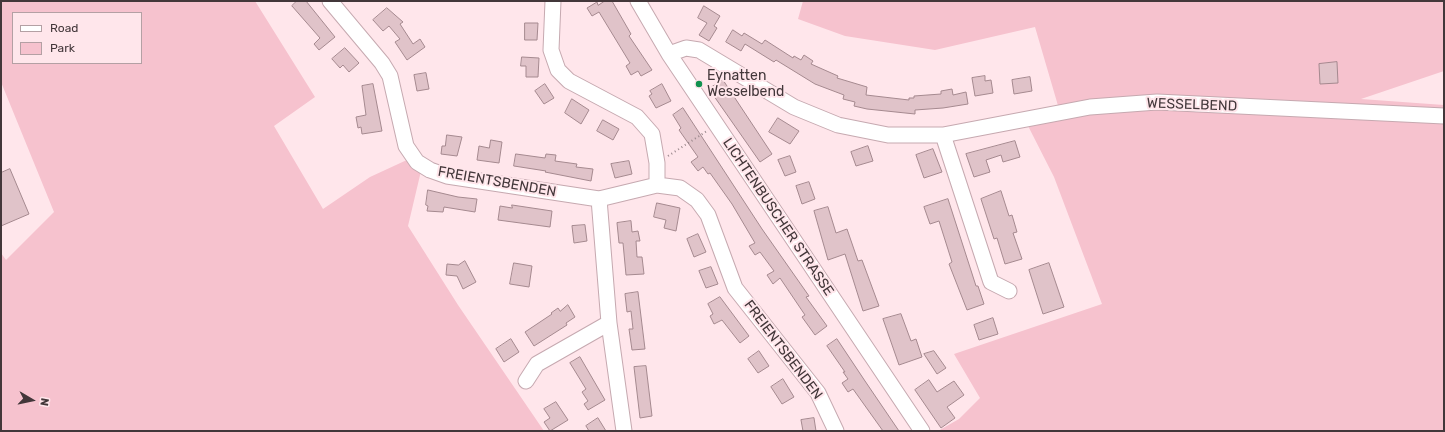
<!DOCTYPE html>
<html>
<head>
<meta charset="utf-8">
<style>
	body { margin:0 }
	#map { position:relative; width:1445px; height:432px; overflow:hidden; background:#ffe6eb; font-family:Rubik,sans-serif }
	canvas { display:block }
	.frame { position:absolute; inset:0; border:2px solid #43373a; pointer-events:none }
	.legend { position:absolute; left:12px; top:12px; width:130px; height:52px; box-sizing:border-box; background:#ffe6eb; border:1px solid #b4a0a4; margin:0; padding:5px 7px; list-style:none; font-size:12px; color:#43373a }
	.legend li { display:flex; align-items:center; gap:8px; height:20px }
	.legend b { width:20px; border:1px solid #b4a0a4 }
	.north { position:absolute; left:12px; top:380px; width:40px; height:40px; -webkit-text-stroke:3px #ffe6eb; paint-order:stroke; rotate:99deg; font-size:11px; font-weight:700; line-height:16px; text-align:center; color:#43373a }
	.north::after { content:''; display:block; margin:auto; width:14px; height:18px; background:#43373a; clip-path:polygon(50% 0,100% 100%,50% 72%,0 100%) }
</style>
</head>
<body>
<div id="map">
<canvas width="1445" height="432"></canvas>
<div class="frame"></div>
<ul class="legend">
<li><b style="height:5px;background:#fff"></b>Road</li>
<li><b style="height:11px;background:#f6c2ce"></b>Park</li>
</ul>
<div class="north">N</div>
</div>
<script>
const context = document.querySelector('canvas').getContext('2d');
context.lineJoin = 'round';
function fill(path, color) {
  context.fillStyle = color;
  context.fill(path, 'evenodd');
}
function trace(path, color, width, dash) {
  context.strokeStyle = color;
  context.lineWidth = width;
  context.lineCap = dash ? 'butt' : 'round';
  context.setLineDash(dash || []);
  context.stroke(path);
}
function write(font, color, halo, rows, align = 'center') {
  context.font = font + ' Rubik,sans-serif';
  context.lineWidth = 4;
  context.setLineDash([]);
  context.textBaseline = 'middle';
  context.strokeStyle = halo;
  context.fillStyle = color;
  for (const [text, x, y, turn = 0] of rows) {
    context.save();
    context.translate(x, y);
    context.rotate((+turn || 0) * Math.PI / 180);
    context.textAlign = isNaN(turn) ? turn : align;
    if (halo) context.strokeText(text, 0, 0);
    context.fillText(text, 0, 0);
    context.restore();
  }
}
const green = new Path2D(`
	M1,1h254l60,96 -41,29 49,83 47,-32 39,-18 12,12 -13,55 50,79 86,126h-543v-178l5,7 48,-48 -53,-130zM13,13h128v50h-128z
	M803,1h641v70l-83,28 83,6v326h-506l21,-12 21,-21 -26,-44 148,-50 -48,-127 -31,-61 36,-7 -24,-82 -100,23 -90,-14 -47,-17z`);
const building = new Path2D(`
	M297,1h9l29,36 -16,13 -5,-6 6,-6 -28,-32z
	M605,1h7l19,33 -2,2 23,34 -11,6 -3,-5 -7,4 -5,-9 4,-3 -31,-51 -7,4 -5,-8 10,-6 1,3z
	M704,6l16,10 -6,10 3,2 -8,13 -10,-6 8,-12 -9,-5z
	M387,8l16,14 -3,2 13,20 7,-5 5,8 -18,13 -12,-18 5,-3 -11,-13 -6,5 -10,-11z
	M525,23h13l-1,17h-12z
	M733,30l9,6 2,-3 18,11 3,-4 28,18 1,-2 7,4 3,-5 9,6 -2,3 27,12 -1,2 30,9 -1,8 43,5v-2h5v-2l27,-2v-3l11,-2 1,6 13,-3 2,12 -25,4 -28,2v4l-48,-5 -13,-3 1,-4 -12,-3 1,-4 -29,-11 -39,-24 -2,2 -29,-18 -4,7 -15,-9z
	M345,48l14,15 -10,9 -6,-7 -3,3 -8,-9z
	M522,57l17,1 -1,19h-12v-11h-5z
	M1337,62l1,21 -18,1 -1,-20z
	M426,73l3,16 -12,2 -3,-16z
	M985,76v5l6,-1 2,13 -18,3 -3,-18z
	M1030,77l2,14 -18,3 -2,-14z
	M723,80l49,74 -12,8 -51,-73z
	M373,84l9,47 -20,3 -1,-7 -3,1 -2,-11 10,-2 -4,-29z
	M545,84l9,14 -10,6 -9,-13z
	M662,84l9,17 -15,7 -7,-12 3,-2 -2,-3z
	M572,99l17,11 -8,14 -16,-11z
	M683,108l79,121 47,67 -3,1 21,29 -12,9 -13,-18 3,-2 -25,-37 -7,6 -6,-9 7,-4 -14,-19 -5,3 -6,-9 6,-3 -23,-39 -22,-31 -2,1 -5,-7 -5,4 -7,-9 7,-5 -19,-27 2,-2 -8,-13z
	M778,118l21,13 -9,13 -21,-12z
	M603,120l16,9 -6,11 -16,-9z
	M447,135l15,2 -5,19 -16,-2 1,-8h3z
	M491,140l11,2 -3,21 -22,-3 2,-14 10,2z
	M1015,141l5,16 -17,5 -2,-7 -15,5 4,12 -16,5 -8,-23z
	M868,146l5,15 -17,5 -5,-14z
	M933,149l9,23 -18,6 -8,-23z
	M516,154l29,4 1,-4 10,1 -1,6 22,3 -1,3 17,2 -2,12 -46,-9 1,-1 -32,-5z
	M790,156l6,16 -11,4 -7,-16z
	M629,161l3,13 -17,4 -4,-14z
	M10,169l19,45 -28,12v-53z
	M809,182l6,17 -13,5 -6,-18z
	M428,190l30,7 19,2 -2,13 -31,-5 -1,5 -16,-1 1,-5 -2,-1z
	M1001,191l8,25 3,-1 5,17 -4,1 9,26 -17,5 -8,-26 -3,1 -13,-40z
	M948,199l28,87h2l6,18 -17,6 -18,-46 3,-2 -13,-41 -9,3 -6,-17z
	M657,203l23,5 -4,23 -12,-3 2,-8 -12,-3z
	M512,205l40,6 -2,16 -52,-7 2,-14 12,2z
	M828,207l8,26 11,-4 11,32 4,-1 17,46 -16,5 -18,-57 -17,6 -14,-49z
	M631,221l1,11 6,-1 2,10h-4l1,16h5l2,17 -18,1 -3,-32h-4l-2,-20z
	M585,225l2,16 -13,2 -2,-17z
	M698,234l8,18 -12,5 -7,-18z
	M465,261l11,21 -13,7 -6,-13 -11,-1 1,-11 11,1z
	M514,263l18,3 -3,21 -19,-3z
	M1049,263l15,44 -21,7 -14,-44z
	M711,267l7,17 -12,4 -7,-17z
	M638,292l7,57 -13,1 -3,-21h4l-2,-18 -4,1 -2,-18z
	M720,297l29,39 -9,7 -18,-23 -8,4 -4,-8 3,-2 -5,-10z
	M568,305l7,12 -9,6 1,2 -33,21 -9,-14 27,-18 -1,-1 7,-5 2,3z
	M901,314l10,27 5,-2 6,18 -23,8 -16,-46z
	M993,318l5,16 -19,6 -5,-15z
	M511,339l8,13 -15,10 -8,-13z
	M837,339l28,42 34,50h-16l-30,-42 -5,3 -6,-9 6,-4 -5,-7h2l-18,-26z
	M759,351l10,15 -11,7 -10,-14z
	M934,351l12,17 -9,6 -13,-20z
	M580,357l25,43 -17,10 -4,-6 4,-3 -6,-9 4,-3 -16,-26z
	M646,366l6,50 -12,2 -6,-51z
	M783,379l11,18 -12,7 -11,-17z
	M929,380l8,12 17,-11 10,14 -17,12 8,11 -14,10 -26,-38z
	M556,402l12,18 -18,11 -6,-9 6,-4 -6,-9z
	M598,418l8,13h-17l-3,-5z
	M814,418l2,13h-13l-2,-11z`);
const path = new Path2D(`
	M668,156l39,-25`);
const minor = new Path2D(`
	M330,1l52,62 8,13 16,70 11,16 13,8 17,6 152,23 10,124 15,108
	M553,1l-2,49 7,20 11,11 68,36 15,17 5,29v22l23,3 17,12 11,15 27,73 83,105 18,38
	M638,1l31,53 253,377
	M669,54l17,-6 13,2 95,57 44,18 50,10h55l147,-28 67,-5 287,14
	M943,135l48,147 18,9
	M599,199l58,-14
	M526,381l11,-17 72,-41`);
const markers = [
	[699,84,4,"#119250"]
];
const poiNames = [
	["Eynatten",707,76],
	["Wesselbend",707,92]
];
const streetNames = [
	["WESSELBEND",1192,105,2],
	["FREIENTSBENDEN",497,182,10],
	["LICHTENBUSCHER STRASSE",778,217,56],
	["FREIENTSBENDEN",783,350,53]
];
fill(green, '#f6c2ce');
fill(building, '#e0c3c9');
trace(building, '#a5898f', 1);
trace(minor, '#c6a9b0', 17);
trace(path, '#9a888c', 2, [1, 3]);
trace(minor, '#fff', 15);
for (const [x, y, r, color] of markers) {
  const dot = new Path2D();
  dot.arc(x, y, r, 0, 2 * Math.PI);
  context.fillStyle = color;
  context.fill(dot);
  trace(dot, '#ffe6eb', 1.5);
}
write('14px', '#43373a', '#ffe6eb', poiNames, 'left');
write('14px', '#43373a', '#ffe6eb', streetNames);
</script>
</body>
</html>
